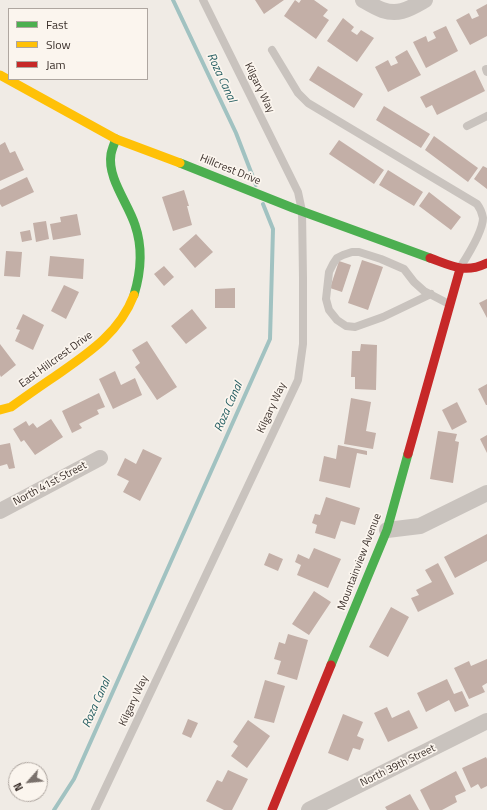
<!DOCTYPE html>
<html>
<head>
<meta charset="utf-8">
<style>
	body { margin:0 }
	#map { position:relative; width:487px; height:810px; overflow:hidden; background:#f0ebe5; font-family:"Titillium Web",sans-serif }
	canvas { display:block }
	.legend { position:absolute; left:8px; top:8px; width:140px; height:72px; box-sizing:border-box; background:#fbf5ee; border:1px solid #aea6a0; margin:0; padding:5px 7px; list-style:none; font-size:12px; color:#3b302b }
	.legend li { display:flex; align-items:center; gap:8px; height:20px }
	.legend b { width:20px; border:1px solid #aea6a0 }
	.north { position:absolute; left:8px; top:762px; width:40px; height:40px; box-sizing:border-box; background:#fbf5ee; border:1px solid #aea6a0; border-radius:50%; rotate:243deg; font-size:11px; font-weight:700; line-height:16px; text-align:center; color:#3b302b }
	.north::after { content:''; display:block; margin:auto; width:14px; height:18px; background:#7a716c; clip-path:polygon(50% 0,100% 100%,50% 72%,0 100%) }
</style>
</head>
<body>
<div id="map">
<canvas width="487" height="810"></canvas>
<ul class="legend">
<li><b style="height:5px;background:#4caf50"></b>Fast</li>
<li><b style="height:5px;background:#ffc107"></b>Slow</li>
<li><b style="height:5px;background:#c62828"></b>Jam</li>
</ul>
<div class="north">N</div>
</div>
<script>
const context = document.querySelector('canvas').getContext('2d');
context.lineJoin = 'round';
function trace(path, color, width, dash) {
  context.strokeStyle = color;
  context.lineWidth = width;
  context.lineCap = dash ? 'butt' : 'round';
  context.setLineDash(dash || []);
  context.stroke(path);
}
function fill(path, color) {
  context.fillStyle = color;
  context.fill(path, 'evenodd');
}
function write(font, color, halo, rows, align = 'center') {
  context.font = font + ' "Titillium Web",sans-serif';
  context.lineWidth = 3.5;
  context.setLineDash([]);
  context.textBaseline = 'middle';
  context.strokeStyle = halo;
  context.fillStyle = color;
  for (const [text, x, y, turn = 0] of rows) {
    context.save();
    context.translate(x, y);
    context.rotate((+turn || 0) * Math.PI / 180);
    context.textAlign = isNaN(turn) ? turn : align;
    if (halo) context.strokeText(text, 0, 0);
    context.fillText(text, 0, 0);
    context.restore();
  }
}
const stream = new Path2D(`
	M173,0l63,133 20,52
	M54,810l20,-31 196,-440 3,-110 -10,-25`);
const building = new Path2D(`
	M255,0h29l-20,14z
	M295,0l4,3 2,-3h13l14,10 -5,6 6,4 -13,19 -32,-23z
	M487,4v32l-17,9 -14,-25 13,-7 3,6 7,-3 -3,-6z
	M343,18l11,9 -3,4 6,4 4,-5 13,8 -17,24 -30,-21z
	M446,26l12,25 -32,17 -13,-26 13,-6 2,6 8,-4 -3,-6z
	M407,50l14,25 -33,17 -13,-25 13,-7 3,6 7,-3 -3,-6z
	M318,66l45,28 -9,14 -45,-28z
	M475,70l10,21 -48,24 -5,-10 -6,3 -6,-11z
	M384,106l46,28 -9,14 -45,-28z
	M434,136l44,32 -10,14 -43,-32z
	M339,140l45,30 -10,14 -45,-30z
	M5,142l5,11 5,-2 9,19 -24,11v-36z
	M483,166l4,2v21l-13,-10z
	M388,170l35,22 -9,14 -35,-21z
	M27,177l7,15 -32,15 -2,-3v-14z
	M184,190l5,16h-2l5,19 -19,6 -11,-34z
	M429,192l32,25 -10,13 -32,-24z
	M77,214l4,21 -28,5 -3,-16 11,-2 -1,-5z
	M46,221l3,18 -13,3 -3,-19z
	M30,230l2,10 -10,2 -2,-10z
	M196,234l17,18 -18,16 -16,-19z
	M6,251l16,1 -2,25 -16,-1z
	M50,256l34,3 -1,20 -35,-3z
	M362,260l21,7 -15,43 -20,-7z
	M339,261l12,4 -9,27 -12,-4z
	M164,266l10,11 -10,9 -10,-12z
	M64,285l15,7 -13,27 -15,-8z
	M235,288v20h-20v-19z
	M487,299v19l-8,-15z
	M192,309l15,19 -21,16 -15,-18z
	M23,314l21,11 -11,25 -18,-9 5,-11 -4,-1z
	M147,341l30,46 -20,13 -22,-33 5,-4 -8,-13z
	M0,344l16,21 -15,12 -1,-2z
	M361,344l16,1 -1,45 -21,-1v-12h-4l1,-26h8z
	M115,371l6,14 14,-7 7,17 -29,14 -14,-30z
	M487,384v21h-1l-8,-16z
	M99,393l6,14 -8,3 2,4 -20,10 3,4 -10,5 -10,-22z
	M351,398l20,4 -5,29 10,2 -3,16 -29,-5z
	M457,402l10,20 -15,8 -10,-20z
	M51,419l12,18 -28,18 -11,-15 -3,2 -8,-13 13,-8 3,5 4,-3 4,5z
	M438,431l19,3 -2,7 4,1 -6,41 -23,-4z
	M487,435v18l-7,-14z
	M10,443l5,25 -6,1 -2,-5 -7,2v-21z
	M338,445l29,6v4l-10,-2 -7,35 -31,-7 5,-25 12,3z
	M143,449l19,9 -22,43 -17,-9 6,-11 -12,-6 8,-17 11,6z
	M326,497l34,11 -5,17 -14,-4 -6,18 -20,-6 2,-8 -5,-2 3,-9 5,1z
	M487,534v27l-32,17 -11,-21z
	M314,548l27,11 -13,29 -31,-13 4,-10 -6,-3 3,-8 11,5z
	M269,553l14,6 -5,12 -14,-6z
	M438,563l16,31 -36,18 -7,-14 8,-3 -3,-5 16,-8 -7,-12z
	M314,591l17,11 -22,33 -17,-11z
	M391,607l18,10 -21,40 -19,-10z
	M288,634l20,6 -11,40 -20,-6 4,-13 -7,-2 5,-17 6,2z
	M487,659v24l-5,3 3,6 -16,7 -15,-31 15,-7 2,5z
	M447,679l7,15 8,-3 7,15 -14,6 -6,-12 -23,12 -9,-19z
	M265,680l20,6 -11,37 -20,-5z
	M387,707l5,11 17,-8 9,18 -30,14 -14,-29z
	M343,714l20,8 -6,14 7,3 -4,11 -7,-2 -5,13 -20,-8z
	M188,719l10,4 -7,15 -9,-4z
	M248,720l22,16 -23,32 -16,-12 7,-10 -5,-4z
	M486,757l1,2v27l-6,3 -3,-5 -7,4 -9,-20z
	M228,770l20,9 -16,31h-8l-18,-9 11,-21 5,2z
	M456,771l10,20 -11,5 2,6 -15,8h-12l-10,-20z
	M410,794l9,16h-32l-2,-3z`);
const lane = new Path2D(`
	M272,50l26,43 10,10 169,101c3,4 5,8 6,14 0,13 -15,37 -22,48
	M486,69l1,3
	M467,126l20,-10
	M431,294l-48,23 -28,10 -9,-1 -9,-6 -8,-10 -3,-11 3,-27 4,-8 4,-6 6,-3 9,-3h7l22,7 23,10 10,13 10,9 25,13
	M95,810l203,-430 5,-36v-66l-1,-67 -4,-19 -95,-192`);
const street = new Path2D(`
	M363,0c12,7 24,15 39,11 8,-2 16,-7 23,-11
	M0,511l100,-53
	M387,530l33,-4 67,-33
	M309,810l178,-89`);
const fast = new Path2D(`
	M116,139c-2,5 -4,10 -5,15 -4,24 17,49 24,71 8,23 6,47 -1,70
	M180,163l113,45 137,50
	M331,665l56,-135 21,-76`);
const slow = new Path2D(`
	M0,75l116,64 64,24
	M0,410l11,-3c14,-10 28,-20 43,-30 33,-23 65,-43 80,-82`);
const jam = new Path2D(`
	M430,258c22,8 35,16 57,5
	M408,454l52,-185
	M272,810l59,-145`);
const streetNames = [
	["Kilgary Way",259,88,64],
	["Hillcrest Drive",230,170,22],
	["East Hillcrest Drive",56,360,-36],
	["Kilgary Way",272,408,-65],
	["North 41st Street",50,484,-28],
	["Mountainview Avenue",360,562,-69],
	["Kilgary Way",134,701,-65],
	["North 39th Street",398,766,-26]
];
const waterNames = [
	["Roza Canal",221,78,65],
	["Roza Canal",229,407,-66],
	["Roza Canal",97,703,-66]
];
trace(stream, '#a1c2c1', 4);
fill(building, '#c3afa7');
trace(lane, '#c9c3be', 8);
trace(street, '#c9c3be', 16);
trace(fast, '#4caf50', 9);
trace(slow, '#ffc107', 9);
trace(jam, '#c62828', 9);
write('11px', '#3b302b', '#fbf5ee', streetNames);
write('italic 12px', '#1f5a5e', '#fbf5ee', waterNames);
</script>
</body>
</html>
